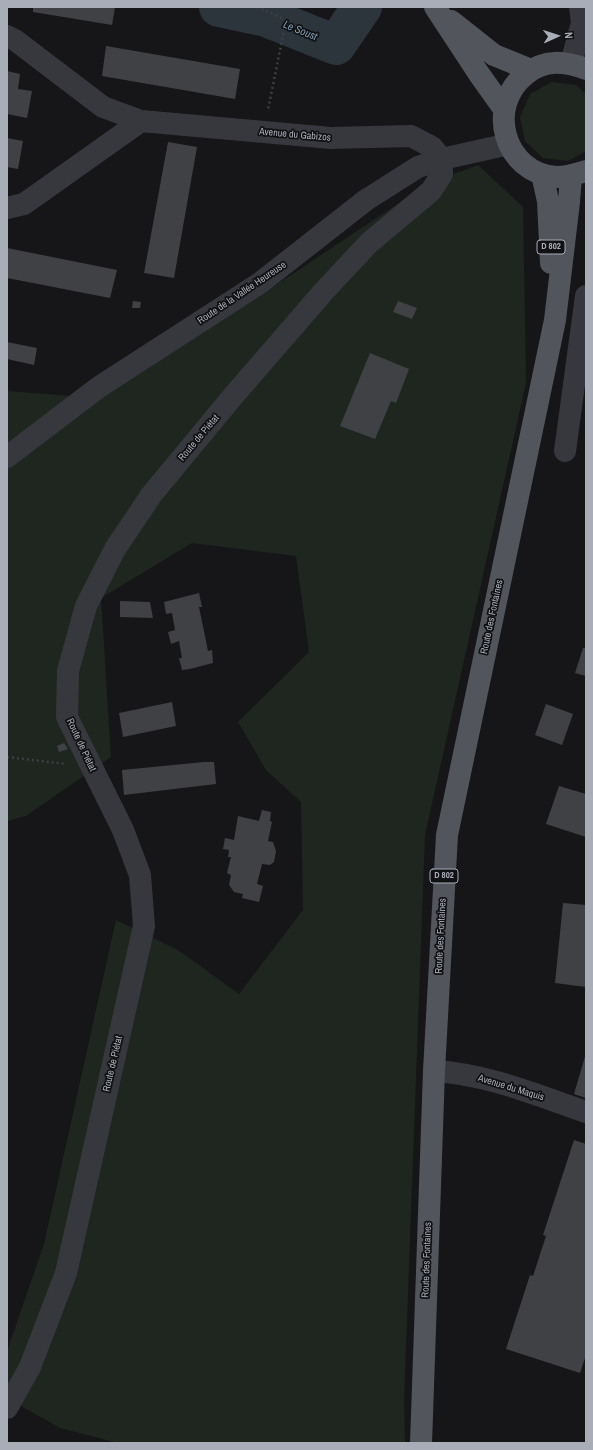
<!DOCTYPE html>
<html>
<head>
<meta charset="utf-8">
<style>
	body { margin:0 }
	#map { position:relative; width:593px; height:1450px; overflow:hidden; background:#161618; font-family:"Archivo Narrow",sans-serif }
	canvas { display:block }
	.frame { position:absolute; inset:0; border:8px solid #a8adb8; pointer-events:none }
	.north { position:absolute; left:537px; top:16px; width:40px; height:40px; -webkit-text-stroke:3px #111113; paint-order:stroke; rotate:87deg; font-size:11px; font-weight:700; line-height:16px; text-align:center; color:#a8adb8 }
	.north::after { content:''; display:block; margin:auto; width:14px; height:18px; background:#a8adb8; clip-path:polygon(50% 0,100% 100%,50% 72%,0 100%) }
</style>
</head>
<body>
<div id="map">
<canvas width="593" height="1450"></canvas>
<div class="frame"></div>
<div class="north">N</div>
</div>
<script>
const context = document.querySelector('canvas').getContext('2d');
context.lineJoin = 'round';
function fill(path, color) {
  context.fillStyle = color;
  context.fill(path, 'evenodd');
}
function trace(path, color, width, dash) {
  context.strokeStyle = color;
  context.lineWidth = width;
  context.lineCap = dash ? 'butt' : 'round';
  context.setLineDash(dash || []);
  context.stroke(path);
}
function write(font, color, halo, rows, align = 'center') {
  context.font = font + ' "Archivo Narrow",sans-serif';
  context.lineWidth = 3.5;
  context.setLineDash([]);
  context.textBaseline = 'middle';
  context.strokeStyle = halo;
  context.fillStyle = color;
  for (const [text, x, y, turn = 0] of rows) {
    context.save();
    context.translate(x, y);
    context.rotate((+turn || 0) * Math.PI / 180);
    context.textAlign = isNaN(turn) ? turn : align;
    if (halo) context.strokeText(text, 0, 0);
    context.fillText(text, 0, 0);
    context.restore();
  }
}
const green = new Path2D(`
	M552,82l24,3 10,9v57l-18,10 -25,-3 -18,-17 -5,-24 10,-23z
	M478,165l45,42 3,176 -101,452 -21,565 1,43h-287l-58,-15 -53,-30v-47l37,-107 72,-324 62,30 61,44 64,-84 -2,-108 -35,-32 -28,-48 71,-70 -13,-96 -104,-13 -91,55 10,159 -85,59 -19,5v-430l93,7 161,-103 168,-112z`);
const river = new Path2D(`
	M219,7l47,10 70,28 26,-38`);
const building = new Path2D(`
	M33,7h82l-3,18 -79,-13z
	M106,46l134,23 -5,30 -133,-23z
	M7,71l13,3 -2,15 14,2 -5,27 -20,-4z
	M7,138l16,3 -5,28 -11,-2z
	M168,142l29,5 -23,131 -30,-5z
	M7,248l110,22 -7,28 -103,-20z
	M133,301l8,1 -1,6h-8z
	M398,301l19,7 -5,11 -19,-7z
	M7,342l30,6 -3,17 -27,-6z
	M370,353l39,16 -13,34 -5,-2 -16,38 -35,-13z
	M199,593l3,14h-3l9,44 4,-1 1,13 -23,6 -8,1 -3,-12h3l-3,-17 -8,3 -3,-12 7,-2 -3,-17 -6,1 -2,-12z
	M120,601l30,1 3,16 -33,-1z
	M583,648h3v28l-11,-3z
	M172,702l4,24 -53,11 -4,-24z
	M546,704l27,10 -11,31 -27,-10z
	M64,743l4,6 -9,3 -2,-6z
	M204,762h10l2,22 -92,11 -2,-25z
	M559,786l27,8v43l-40,-13z
	M262,810l9,2 -1,9 2,1 -4,19 5,1 3,9 -2,11 -4,3 -8,-1 -5,20 6,2 -4,16 -17,-4 1,-4 -9,-2 -5,-7 2,-10 -4,-2 4,-16h-3l1,-7 -6,-1 2,-11 9,2 4,-24 21,5z
	M563,903l23,2v82l-31,-4z
	M586,1053v45l-12,-4z
	M574,1140l12,4v211l-6,18 -74,-24 24,-74 3,1 13,-40 -3,-1z`);
const path = new Path2D(`
	M257,7l29,13 -18,90
	M7,757l59,7`);
const minor = new Path2D(`
	M7,36l8,4 88,67 38,14 190,17 80,-2 21,11 10,12
	M571,63l11,-40 -2,-16
	M7,208l17,-4 117,-83
	M565,451l21,-155
	M434,1071c53,3 102,24 152,41`);
const tertiary = new Path2D(`
	M7,457l92,-70 161,-104 106,-83 52,-33 24,-8 67,-15
	M7,1408l23,-41 36,-94 78,-347 -4,-51 -17,-45 -56,-113 1,-46 18,-65 29,-57 37,-55 82,-99 91,-105 44,-47 62,-52 11,-17v-15`);
const primary = new Path2D(`
	M435,7l44,67 25,35
	M451,21l43,34 37,15
	M586,69c-22,-8 -41,-10 -60,5 -41,32 -22,99 30,103 11,0 20,-3 30,-6
	M542,174l6,27 3,62
	M421,1443l13,-372 13,-236 108,-515 14,-118 2,-26`);
const shields = [
	[551,247,28],
	[444,876,28]
];
const shieldNames = [
	["D 802",551,247],
	["D 802",444,876]
];
const streetNames = [
	["Avenue du Gabizos",295,135,5],
	["Route de la Vallée Heureuse",242,293,-34],
	["Route de Piétat",199,438,-50],
	["Route des Fontaines",492,617,-78],
	["Route de Piétat",81,745,65],
	["Route des Fontaines",441,936,-87],
	["Route de Piétat",113,1064,-77],
	["Avenue du Maquis",511,1088,17],
	["Route des Fontaines",427,1260,-88]
];
const waterNames = [
	["Le Soust",300,31,22]
];
fill(green, '#1e261f');
trace(river, '#2c353c', 40);
fill(building, '#404145');
trace(path, '#3d3f44', 2.5, [2, 3]);
trace(minor, '#37383d', 22);
trace(tertiary, '#37383d', 22);
trace(primary, '#53555c', 22);
for (const [x, y, w] of shields) {
  const box = new Path2D();
  box.roundRect(x - w / 2, y - 7, w, 14, 3);
  context.fillStyle = '#111113';
  context.fill(box);
  trace(box, '#a8adb8', 1);
}
write('bold 9px', '#a8adb8', null, shieldNames);
write('10px', '#a8adb8', '#111113', streetNames);
write('italic 11px', '#7f9bb3', '#111113', waterNames);
</script>
</body>
</html>
